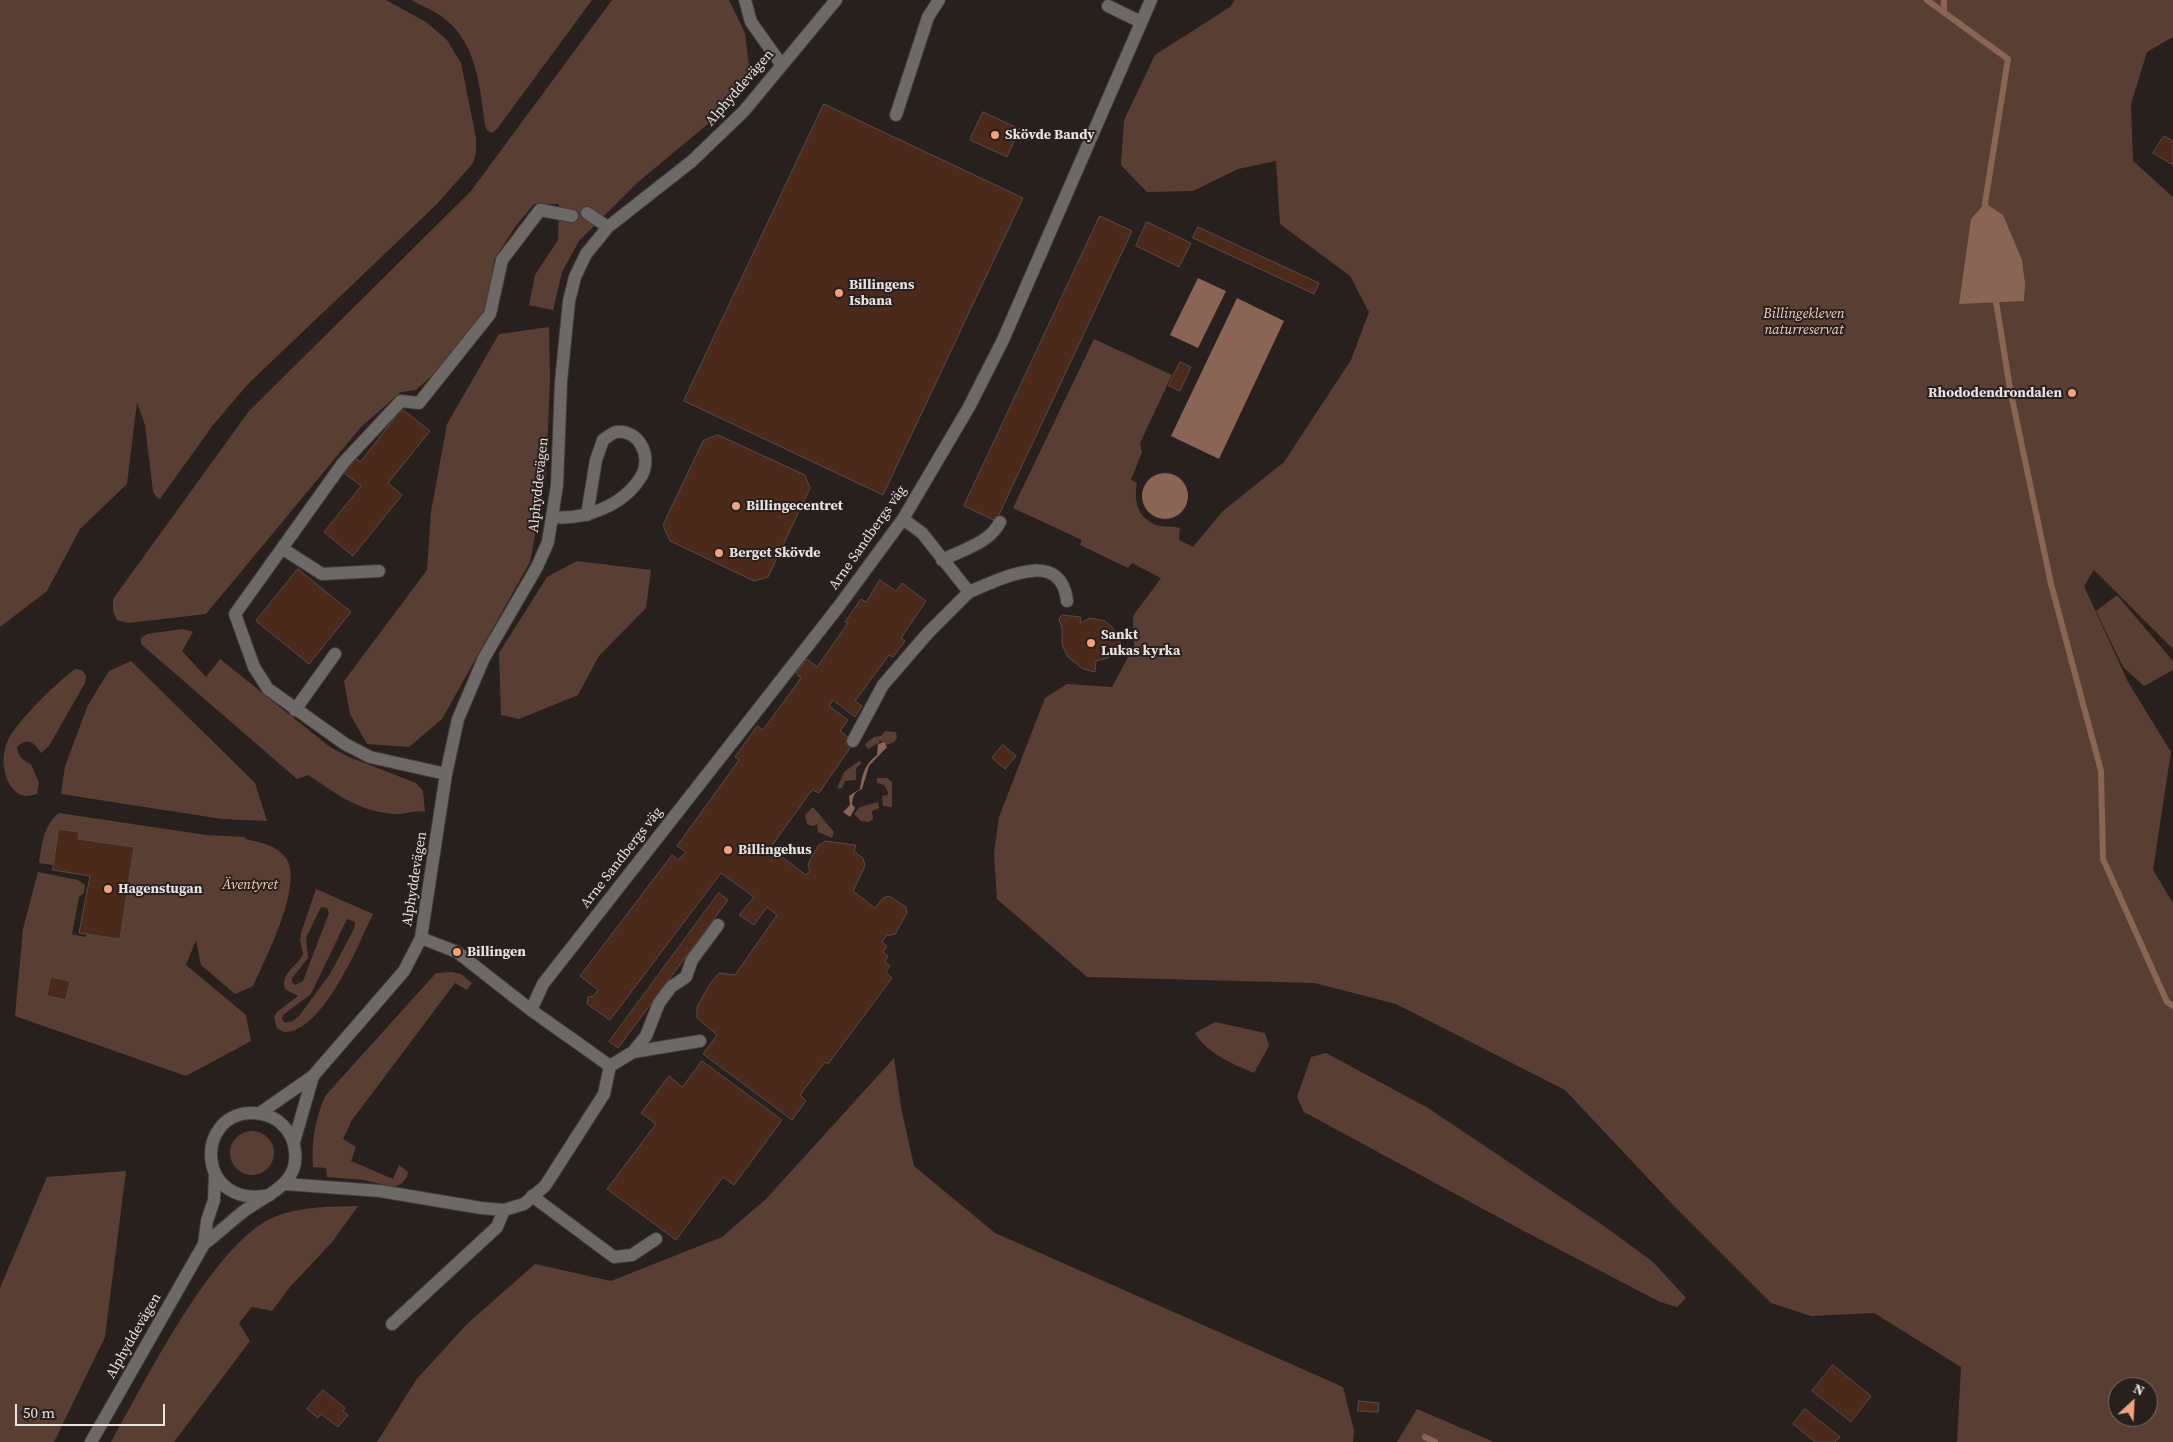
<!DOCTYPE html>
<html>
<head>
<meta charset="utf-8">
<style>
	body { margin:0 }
	#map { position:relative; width:2173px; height:1442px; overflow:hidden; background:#28201d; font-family:"Source Serif 4",serif }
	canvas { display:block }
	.north { position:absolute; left:2108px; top:1377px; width:50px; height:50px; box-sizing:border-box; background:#28201d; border:1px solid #756e6b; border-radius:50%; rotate:25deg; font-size:14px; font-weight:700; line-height:20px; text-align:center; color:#e8e2e0 }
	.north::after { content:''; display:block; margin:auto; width:18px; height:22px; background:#f1a17d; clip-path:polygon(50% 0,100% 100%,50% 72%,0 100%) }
	.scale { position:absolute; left:15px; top:1404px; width:150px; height:22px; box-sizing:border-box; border:2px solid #e8e2e0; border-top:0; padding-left:6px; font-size:15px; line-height:18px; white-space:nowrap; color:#e8e2e0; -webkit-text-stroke:4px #28201d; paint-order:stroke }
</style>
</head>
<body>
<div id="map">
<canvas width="2173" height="1442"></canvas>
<div class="north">N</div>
<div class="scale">50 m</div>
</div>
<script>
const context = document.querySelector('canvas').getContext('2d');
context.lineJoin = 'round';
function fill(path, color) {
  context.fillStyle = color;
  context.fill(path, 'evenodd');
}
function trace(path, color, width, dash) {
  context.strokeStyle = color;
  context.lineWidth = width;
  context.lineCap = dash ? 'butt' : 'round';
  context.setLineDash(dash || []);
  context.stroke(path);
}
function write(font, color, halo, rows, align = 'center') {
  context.font = font + ' "Source Serif 4",serif';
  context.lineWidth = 4;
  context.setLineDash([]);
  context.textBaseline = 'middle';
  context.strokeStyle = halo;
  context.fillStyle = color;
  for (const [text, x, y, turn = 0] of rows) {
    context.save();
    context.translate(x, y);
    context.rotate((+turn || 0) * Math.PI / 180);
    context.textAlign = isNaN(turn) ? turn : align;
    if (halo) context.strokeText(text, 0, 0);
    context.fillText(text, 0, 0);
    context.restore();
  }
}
const green = new Path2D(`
	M0,0h386l40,22 21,18 14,23 15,75v15l-3,10 -36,41 -189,180 -35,41 -53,74 -3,-1 -4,-6 -8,-67 -8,-23 -10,82 -47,45 -33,62 -47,36z
	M411,0h181l-95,129 -5,4 -5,-3 -2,-5c-5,-37 -8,-81 -40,-106 -10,-8 -23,-13 -34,-19z
	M612,0h117l16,33 5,41 -36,45 -76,63 -59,59 -17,31 -9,38 -24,-5 6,-30 23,-35 1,-36h-25l-19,23 -21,33 -7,45 -10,19 -42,49 -19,17 -15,2 -40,35 -155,187 -78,9 -11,-3 -4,-9v-12l136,-188 222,-220z
	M1235,0h938v37l-26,15 -16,52 2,57 40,36v452l-79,-79 -10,16 44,96 43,70 -18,118 20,33v539h-216l4,-75 -87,-54 -63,3 -40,-13 -97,-97 -109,-116 -169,-86 -81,-21 -228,-6 -90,-78 -3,-46 5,-36 46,-119 22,-14 45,3 22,-41 -1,-30 28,-38 -29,-15 -4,5 -48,-23 2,-5 -69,-32 81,-169 78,36 -32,68 2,9 -11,28 6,3c-4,19 2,38 23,43 6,1 13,0 20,2l-1,12 14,7 30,-36 61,-49 67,-102 18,-48 -19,-36 -70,-52 -4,-63 -38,8 -45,22 -46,1 -26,-27 3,-45 31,-65 75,-48zM2118,1387h30v30h-30z
	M549,327l1,52 -4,97 -16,86 -88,157 -33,28 -42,-3 -17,-30 -6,-33 83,-111 4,-58 16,-88 52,-90z
	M577,561l74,9 -5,38 -47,48 -21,39 -59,24 -18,-4 -2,-62 48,-76z
	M2117,595l56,66v9l-29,16 -21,-19 -27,-56z
	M182,629l11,3 -11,19 24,26 14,-18 110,88 19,10 67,26 7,8 2,21c-14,-2 -20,3 -30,2 -38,-3 -56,-19 -87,-39l-11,4 -156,-135v-6l6,-4z
	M131,661l124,122 12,38 -45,-2 -161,-25 4,-28 23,-61 21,-34z
	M75,669l7,1 4,6 -1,7 -36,63 -8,7c-7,-11 -14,-16 -24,-6 1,9 5,13 14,17l8,19 -2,11c-11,3 -16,3 -24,-5 -11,-13 -12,-34 -5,-49 10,-20 48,-57 67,-71z
	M885,731l11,1 1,6 -3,4 -7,3 -8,-5v3l-11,6 -3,-5 9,-7 7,-1z
	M859,761l3,2 -6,5v12l-11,1 -3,7h-5l7,-16z
	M877,778h10l5,4v25l-9,-1 -1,-10 5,-1v4l1,-7 -4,-7 -7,-2z
	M878,802l1,6 -7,3 1,8 -4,3 -8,-1 -7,-7 6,-7z
	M813,807l21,25 -2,6 -14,-6 -1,-8 -4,2 -6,-2 -2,-9z
	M59,813l147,22 39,2v2c15,3 31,6 41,19 18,26 -21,102 -33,128l-18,8 -34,-29 -5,-25 -10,25 60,50 5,26 -65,35 -171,-60 8,-87 15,-57 40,8 7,5 -1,8 -5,4 -7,37 13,3 2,-3 33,5 14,-92 -56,-8 1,-7 -20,-3 -6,36 -14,-2c3,-19 4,-37 20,-50z
	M316,889l57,25c-14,29 -50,119 -89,118l-7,-4 -3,-11 3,-5 21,-16 -13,-7c-5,-16 12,-22 18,-35l-3,-14 1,-7zM321,907l6,1 2,5 -26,68 -8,4 -3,-3v-4l16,-20 -2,-20zM347,919l8,3 -1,7 -24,45 -31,42 -6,5 -8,2 -3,-4 1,-4 28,-21z
	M451,972l10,2 11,9 -5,7 -12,-7 -103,137 -9,19 13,8 -5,14 42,18 6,-14 9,7 -1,5 -5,6 -7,4 -32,-7 -36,-3 -1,-9 -13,-1c-2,-25 2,-47 12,-71l111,-123z
	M1215,1022l50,11 4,13 -15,27c-21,-9 -48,-20 -59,-40z
	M1326,1053l102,55 176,118 49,36 33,36 -9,9 -17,-5 -138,-72 -218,-118 -7,-15 14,-40z
	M894,1058l7,49 13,59 81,67 348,154 11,44 -1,11h-976l39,-62 51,-56 68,-60 76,17 111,-44 44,-38z
	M230 1153a22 22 0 1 1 44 0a22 22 0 1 1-44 0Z
	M126,1171l-21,166 -51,105h-54v-154l47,-111z
	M358,1206l-25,35 -43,46 -18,24 -20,-4 -13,16 11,18 -76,101h-63c34,-60 98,-190 157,-222 27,-14 60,-13 90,-14z
	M1417,1409l77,33h-97z`);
const water = new Path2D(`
	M1985,203l18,12 19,45 3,24 -1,17 -65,3 12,-85z
	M1198,278l28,13 -28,57 -28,-13z
	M1237,298l47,23 -65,138 -48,-23z
	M1142 496a23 23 0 1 1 46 0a23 23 0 1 1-46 0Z
	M884,742l3,5 -18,19 -7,23c-8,3 -9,7 -10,15l3,4 -5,9 -7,-5 7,-7 -1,-9 11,-7c2,-15 5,-25 17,-34l1,-11z`);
const stream = new Path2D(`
	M1927,0l81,59 -23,144 1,7
	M1944,12v-12
	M1995,295l15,94 41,195 50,187 2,88 64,143 6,4
	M1425,1437l10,5`);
const building = new Path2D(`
	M824,104l199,94 -140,297 -199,-94z
	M983,112l37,17 -13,28 -37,-17z
	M2164,136l9,5v24l-20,-12z
	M1100,216l32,15 -136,290 -32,-15z
	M1147,222l44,21 -12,24 -43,-21z
	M1198,227l121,56 -5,11 -121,-56z
	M1180,362l11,5 -11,24 -11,-5z
	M402,409l28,22 -42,52 14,12 -49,61 -29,-24 37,-46 -17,-13 12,-15 4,4z
	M718,435l87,40 5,13 -42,89 -14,4 -84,-40 -7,-16 40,-84z
	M298,569l53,43 -42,52 -53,-43z
	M880,580l16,11 6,-8 24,18 -25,37 4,3 -12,16 -4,-2 -34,46 7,5 -7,11 -22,-17 -4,6 19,14 -8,11 9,7 -4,6 5,4 -31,45 -7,-3 -42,58 36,27 4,-4 -2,-6 2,-5 8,-14 7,-5 31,4 -2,7 9,6 2,8 -12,25 22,17 8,-10 6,-2 17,11 1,6 -12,21 -9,2 -4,6 5,4 -4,6 5,4 -3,6 5,4 -4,6 6,6 -64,86 -3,-2 -25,33 6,6 -14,19 -89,-66 14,-19 -20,-17v-11l13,-23 9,-11 16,2 42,-60 -10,-8 -13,18 -15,-10 15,-18 -33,-24 -111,147 -23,-16 1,-7 6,-1 4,-6 -18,-14 92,-121 6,5 8,-8 -9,-6 62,-86 -4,-3 22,-31 6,4 38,-52 -5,-5 11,-14 10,8 31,-44 -3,-1 16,-23 5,3z
	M1062,615l19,2 -1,6 10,-5 15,3 8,7 9,18 -5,-2 -9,14 -12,3 -1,11 -12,-3 -15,-12 -6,-12v-17l-3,-9z
	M1003,745l13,11 -11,13 -13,-11z
	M59,829l20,3 -1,7 56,8 -14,92 -41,-6 11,-57 -37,-6z
	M719,893l9,7 -110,148 -9,-6z
	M51,977l19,4 -4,19 -19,-4z
	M702,1061l80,59 -48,65 -11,-8 -47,63 -69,-51 49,-65 -15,-11 28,-37 13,11z
	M1833,1365l38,31 -20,26 -39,-31z
	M323,1390l22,18 -2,3 5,4 -10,12 -17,-13 -3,4 -11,-9z
	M1359,1401l20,2 -1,9 -20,-1z
	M1805,1409l35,28 -5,5h-20l-22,-18z`);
const minor = new Path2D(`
	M745,0l6,22 30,42
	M1108,6l33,16
	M896,115l32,-98 11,-17
	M587,213l21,14
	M553,517c33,3 72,-12 89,-42 10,-19 -3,-46 -26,-43 -4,1 -10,6 -13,8l-7,20 -9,55
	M903,519l19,14 47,59c30,-12 92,-46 98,9
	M283,549l39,25 57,-3
	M942,560c20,-10 48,-17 58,-38
	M295,710l40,-56
	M853,741l30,-56 45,-52 41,-41
	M446,774l-76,-17 -25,-13 -77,-55 -14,-22 -19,-53 108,-151 58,-62 18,2 71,-89 12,-54 38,-50 32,6
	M421,938l36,14 74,58 79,56
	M531,1010l12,-26 296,-378 64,-87 66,-112 34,-67 148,-340
	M633,1052l67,-11
	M260,1113l53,-37 91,-105 17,-33 25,-164 12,-55 26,-61 53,-91 11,-25 9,-57 4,-103 8,-81 6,-24 11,-23 22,-27 84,-66 52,-50 92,-111
	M294,1142l19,-66
	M285,1184l95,7 101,17 23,2 20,-6 21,-18 59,-92 6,-28 23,-14 13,-16 13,-33 12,-16 15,-10 6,-17 26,-35
	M532,1196l82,61 18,-2 24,-16
	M204,1244c12,-9 23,-19 35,-29 22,-19 61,-28 56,-64 -1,-8 -3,-15 -8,-21 -9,-12 -21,-17 -36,-17 -57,1 -55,97 19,82
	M392,1324l105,-97 7,-17
	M91,1442l113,-198 3,-23 7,-21 1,-25`);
const markers = [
	[995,135,5,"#f1a17d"],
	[839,293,5,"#f1a17d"],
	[2072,393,5,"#f1a17d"],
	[736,506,5,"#f1a17d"],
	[719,553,5,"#f1a17d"],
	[1091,643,5,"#f1a17d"],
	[728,850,5,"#f1a17d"],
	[108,889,5,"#f1a17d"],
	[457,952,5,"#f1a17d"]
];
const streetNames = [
	["Alphyddevägen",740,88,-49],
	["Alphyddevägen",539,485,-84],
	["Arne Sandbergs väg",868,538,-55],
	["Arne Sandbergs väg",622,858,-52],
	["Alphyddevägen",415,879,-81],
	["Alphyddevägen",134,1336,-60]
];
const poiNames = [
	["Skövde Bandy",1005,135],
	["Billingens",849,285],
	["Isbana",849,301],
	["Rhododendrondalen",2062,393,"right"],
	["Billingecentret",746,506],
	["Berget Skövde",729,553],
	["Sankt",1101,635],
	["Lukas kyrka",1101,651],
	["Billingehus",738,850],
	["Hagenstugan",118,889],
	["Billingen",467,952]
];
const parkNames = [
	["Billingekleven",1804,314],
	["naturreservat",1804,330],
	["Äventyret",250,885]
];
fill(green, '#593f33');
fill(water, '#8a6454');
trace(stream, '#8a6454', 6);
fill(building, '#4c2a1b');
trace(building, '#554b47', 1);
trace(minor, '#433b38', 14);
trace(minor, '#6d6967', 12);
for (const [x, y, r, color] of markers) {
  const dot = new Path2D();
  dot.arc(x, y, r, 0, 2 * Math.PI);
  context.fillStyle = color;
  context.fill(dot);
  trace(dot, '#28201d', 2);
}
write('14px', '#e8e2e0', '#28201d', streetNames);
write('bold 14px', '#e8e2e0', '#28201d', poiNames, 'left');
write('italic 14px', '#f9d1bf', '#28201d', parkNames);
</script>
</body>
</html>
